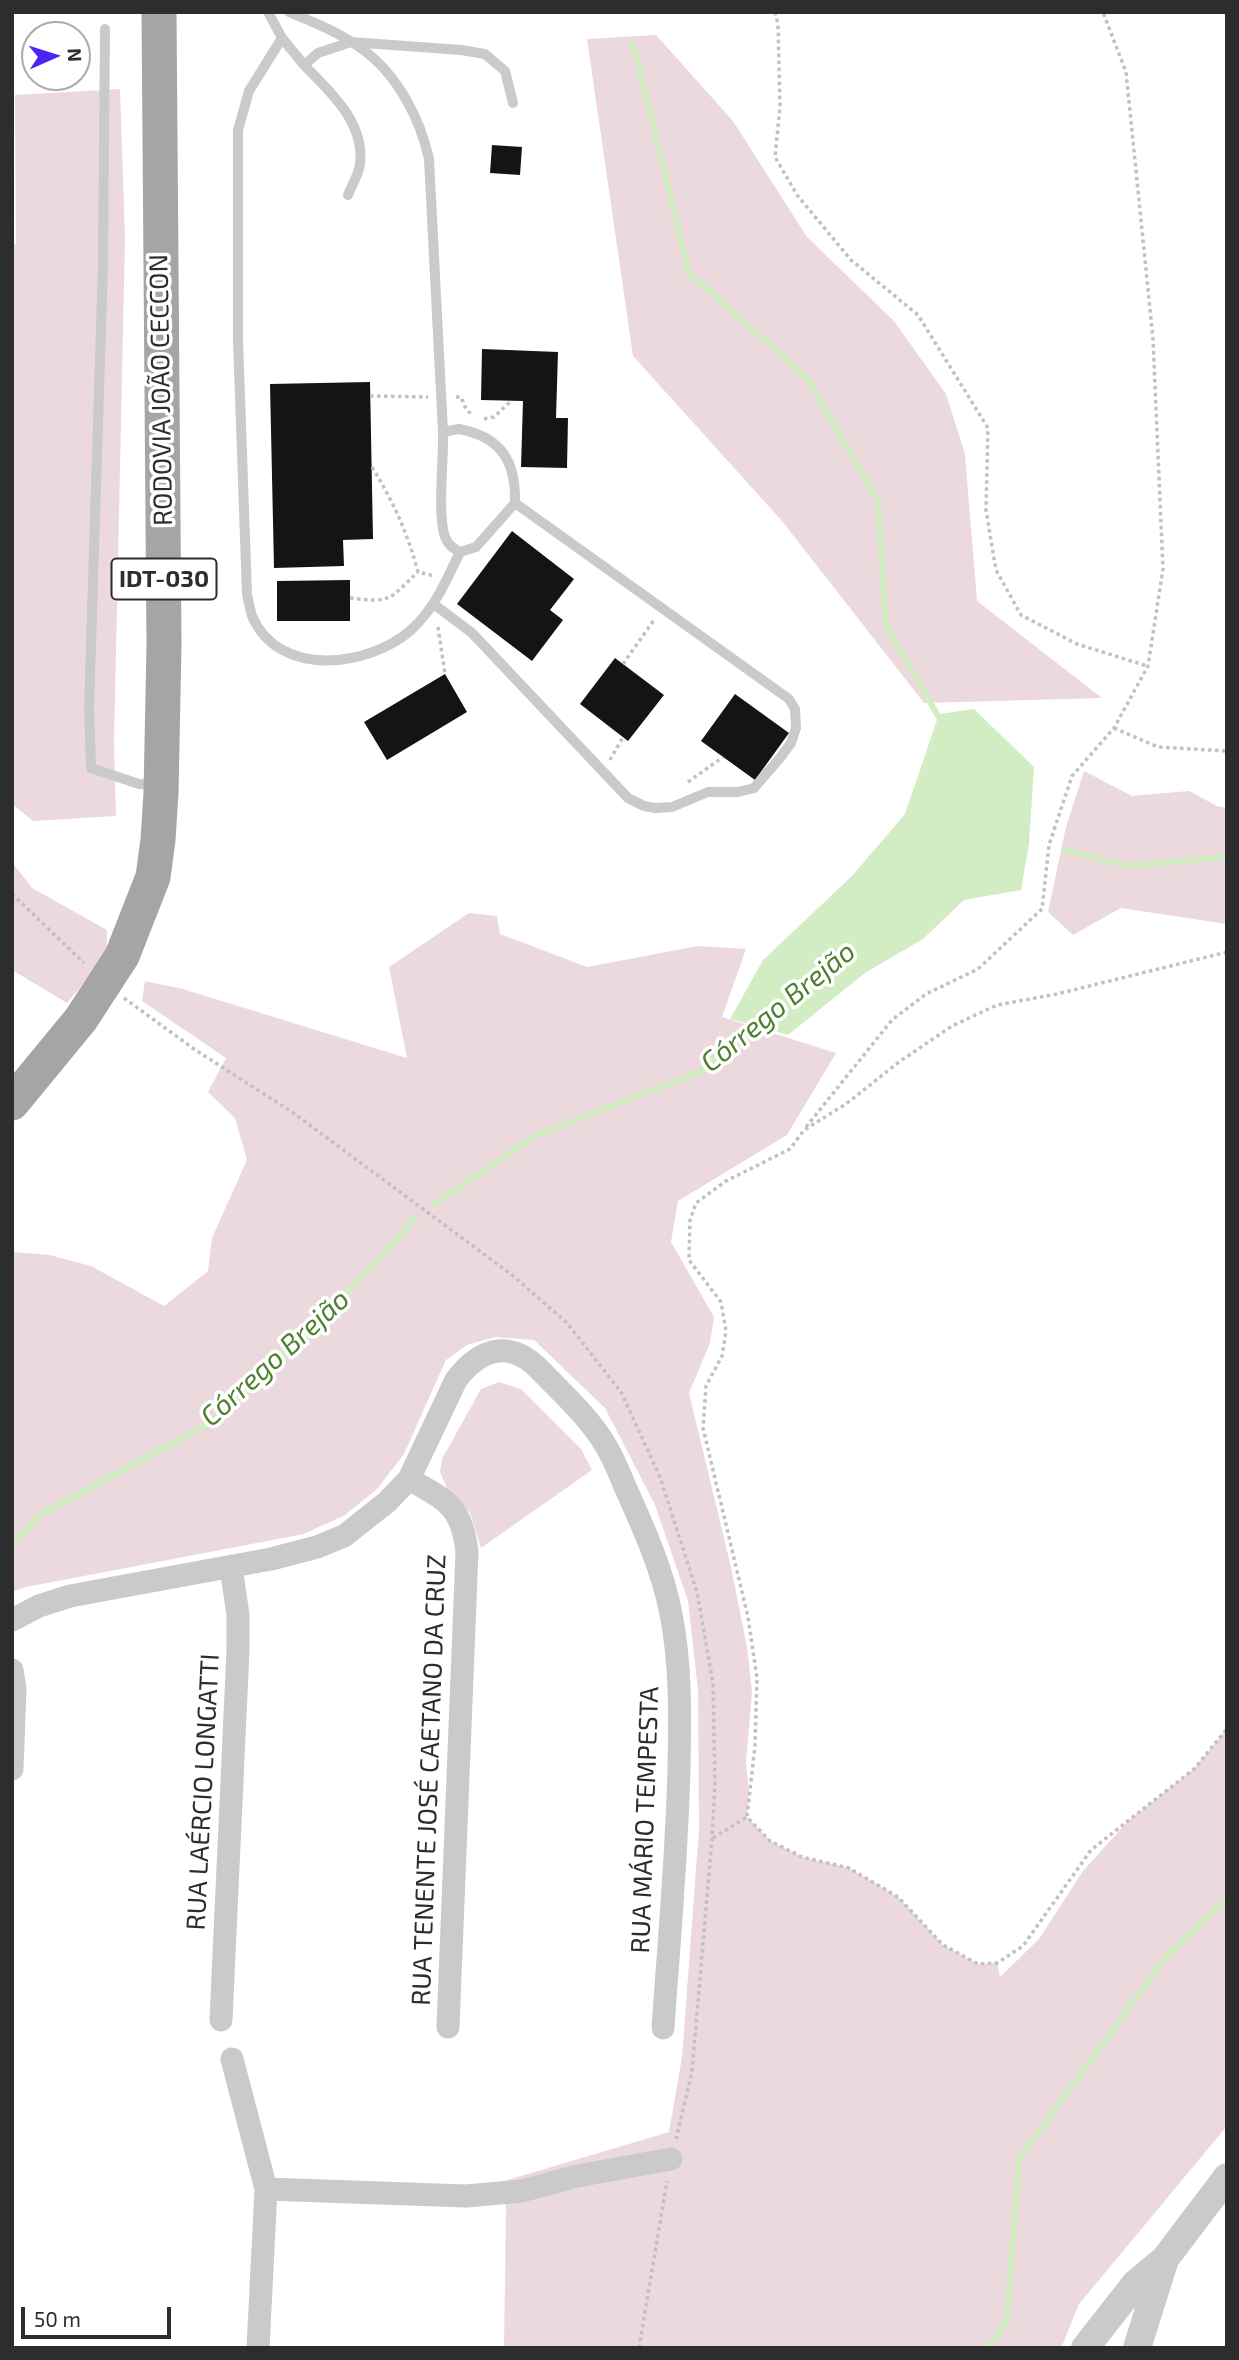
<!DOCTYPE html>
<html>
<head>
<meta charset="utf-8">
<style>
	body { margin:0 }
	#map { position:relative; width:1239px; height:2360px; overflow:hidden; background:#fff; font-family:"Exo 2",sans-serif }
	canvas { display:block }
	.frame { position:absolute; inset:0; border:14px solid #2d2d2d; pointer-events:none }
	.north { position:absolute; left:21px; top:21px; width:70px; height:70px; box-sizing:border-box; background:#fff; border:2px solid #ababab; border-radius:50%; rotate:87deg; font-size:19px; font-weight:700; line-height:28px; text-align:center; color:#2d2d2d }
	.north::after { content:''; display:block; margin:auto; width:24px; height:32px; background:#4c23f0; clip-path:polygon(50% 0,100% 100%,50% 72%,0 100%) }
	.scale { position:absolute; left:21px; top:2307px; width:150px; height:32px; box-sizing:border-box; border:4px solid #2d2d2d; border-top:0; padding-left:9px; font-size:21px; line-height:24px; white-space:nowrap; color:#2d2d2d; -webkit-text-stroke:5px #fff; paint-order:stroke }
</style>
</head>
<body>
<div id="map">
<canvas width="1239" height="2360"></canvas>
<div class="frame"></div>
<div class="north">N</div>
<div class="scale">50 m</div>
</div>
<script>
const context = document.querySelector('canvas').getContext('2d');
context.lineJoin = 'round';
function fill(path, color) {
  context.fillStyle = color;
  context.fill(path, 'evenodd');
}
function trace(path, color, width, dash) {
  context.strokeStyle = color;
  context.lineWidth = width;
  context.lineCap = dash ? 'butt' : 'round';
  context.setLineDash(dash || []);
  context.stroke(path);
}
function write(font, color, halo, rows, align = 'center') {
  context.font = font + ' "Exo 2",sans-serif';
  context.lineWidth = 7;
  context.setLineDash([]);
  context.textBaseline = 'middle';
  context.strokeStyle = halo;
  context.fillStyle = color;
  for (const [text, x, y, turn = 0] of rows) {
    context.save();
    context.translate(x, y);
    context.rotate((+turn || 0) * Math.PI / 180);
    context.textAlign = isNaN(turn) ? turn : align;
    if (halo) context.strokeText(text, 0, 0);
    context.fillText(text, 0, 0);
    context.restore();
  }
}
const green = new Path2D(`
	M656,35l77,86 74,116 87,84 52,73 19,60 12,147 125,97 -178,5 -142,-182 -149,-165 -46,-317z
	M120,89l5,149 -11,505 2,73 -83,5 -21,-17v-559l4,-1 -1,-149z
	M1084,771l48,25 57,-5 28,15 10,2v116l-106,-16 -48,27 -25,-23 18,-85z
	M12,862l20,26 75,42v19l-28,40 -12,14 -55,-33z
	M469,913l28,3 3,18 87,33 111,-21 48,3 -24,68 114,36 -49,82 -109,66 -7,41 43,75 -4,26 -21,50 42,174 16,80 5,44 -6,72 3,27 -2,27 23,24 32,16 47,11 49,29 45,48 35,19 19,-1 3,14 39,-38 44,-68 44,-49 67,-53 33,-40v397l-148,178 -18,44h-557l2,-141 -2,-26 165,-49 13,-75 17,-228 -1,-139 -10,-89 -33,-96 -50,-97 -71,-68 -39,-3 -28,8 -21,15 -42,94 -27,35 -32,26 -41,19 -278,53 -14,5v-340l38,3 41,11 73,40 44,-35 4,-33 35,-78 -12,-42 -27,-26 18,-34 -84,-57 3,-20 38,8 224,69 -18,-91z
	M499,1382l22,7 60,60 11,21 -111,78 -11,-35 -22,-22 -8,-19 2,-13 39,-70z`);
const water = new Path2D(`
	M974,709l60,58 -5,77 -8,46 -57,10 -41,39 -58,34 -77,62 -58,-16 33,-59 89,-84 53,-62 34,-100z`);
const stream = new Path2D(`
	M633,43l56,230 118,105 71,123 8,125 55,95
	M1064,850l66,16 97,-9
	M435,1204l99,-68 166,-64 56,-51
	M12,1543l28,-28 168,-91 113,-101 94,-105
	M986,2348l21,-27 12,-162 150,-206 58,-55`);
const building = new Path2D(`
	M492,145l30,2 -2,28 -30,-2z
	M482,349l76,3 -2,66h12l-1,50 -46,-1 2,-66 -42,-1z
	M370,382l3,157 -30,1 1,26 -70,2 -4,-184z
	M512,531l62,48 -24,31 13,10 -31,41 -75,-57z
	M350,580v41h-73v-40z
	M615,658l49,37 -36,46 -48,-37z
	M445,674l22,38 -80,48 -23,-38z
	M735,694l54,39 -34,47 -54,-39z`);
const path = new Path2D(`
	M775,12l3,12 2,83 -5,50 22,38 54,65 67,55 70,113 -2,82 10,60 25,45 56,29 70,22
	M370,396l58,1
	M456,397h5l5,12 7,7
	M484,419l10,-2 17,-16
	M372,467c21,34 36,67 46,105l16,4
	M350,598c43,5 38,2 68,-26
	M438,627l7,47
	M623,664l31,-44
	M1114,728l44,19 69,4
	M610,760l13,-23
	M688,782l35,-25
	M12,894l72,69
	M1227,952l-170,42 -60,11 -45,21 -53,36 -53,42 -42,26 -14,19 -64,32 -30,22 -6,17 -1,40 32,42 5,29 -4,25 -16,30 -3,42 45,189 9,61 -2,68 -8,71 23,24 32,16 47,11 49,29 45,48 35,19 19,-1 26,-17 68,-96 103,-81 33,-40
	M124,998l70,51 98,63 220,163 55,48 54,69 39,85 37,115 16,91 2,101 -3,54 -20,234 -16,67
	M806,1127l86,-107 34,-26 52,-25 64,-60 7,-64 23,-69 42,-48 34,-62 15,-97 -10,-230 -27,-267 -23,-60
	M713,1838l34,-21
	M639,2348l28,-167`);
const service = new Path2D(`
	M268,12l14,26
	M289,12c24,10 52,21 73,37 35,25 58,69 67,110l14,273
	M105,29l-2,234 -14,445 2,60 48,16 19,1
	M304,65c26,27 61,57 56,99 -1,10 -8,21 -12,31
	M459,429c43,8 57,33 56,74l-39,44 -16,5c-7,-4 -12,-7 -15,-15 -8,-22 -1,-79 -2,-105z
	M460,552c-14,29 -25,56 -49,78 -42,37 -132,49 -159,-14 -2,-6 -3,-14 -5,-21l-9,-255v-210l11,-39 33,-53 22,27 14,-12 33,-11 110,8 24,4 20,17 8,32
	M435,605l37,28 156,165 16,8 11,2 17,-1 36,-15h30l16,-4 26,-30 11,-15 5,-15 -1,-19 -6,-10 -274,-196`);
const minor = new Path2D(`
	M409,1479c37,21 53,27 58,73l-19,475
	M12,1620l27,-14 31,-10 201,-37 46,-12 27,-11 43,-34 22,-23 47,-99c24,-32 54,-41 84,-10 23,24 49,47 66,76 8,13 14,29 20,43 18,40 37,82 45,125 10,50 9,103 8,154 -2,86 -10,173 -16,260
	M12,1670l3,19 -3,80
	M221,2020l17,-370v-35l-7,-48
	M232,2059l34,130 -8,159
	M266,2189l200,7 56,-5 55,-15 94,-17`);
const tertiary = new Path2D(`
	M1085,2348l51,-65 29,-24 62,-82
	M1137,2348l28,-89`);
const primary = new Path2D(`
	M12,1103l69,-84 41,-63 31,-79 5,-37 3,-47 3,-148 -5,-633`);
const shields = [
	[164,579,105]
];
const shieldNames = [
	["IDT-030",164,579]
];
const streetNames = [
	["RODOVIA JOÃO CECCON",161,390,-91],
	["RUA TENENTE JOSÉ CAETANO DA CRUZ",429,1780,-88],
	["RUA LAÉRCIO LONGATTI",203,1792,-87],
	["RUA MÁRIO TEMPESTA",645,1820,-88]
];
const waterNames = [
	["Córrego Brejão",778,1007,-39],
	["Córrego Brejão",275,1358,-42]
];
fill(green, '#ecd9de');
fill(water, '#d2edc4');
trace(stream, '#d2edc4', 6);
fill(building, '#141414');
trace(path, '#c1c1c1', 3.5, [3.5, 3.5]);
trace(service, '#cacaca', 10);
trace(minor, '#cacaca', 23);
trace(tertiary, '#cacaca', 28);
trace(primary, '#a5a5a5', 35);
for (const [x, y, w] of shields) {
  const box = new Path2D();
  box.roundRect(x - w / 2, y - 20.5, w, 41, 5);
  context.fillStyle = '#fff';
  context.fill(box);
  trace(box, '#2d2d2d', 2);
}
write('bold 24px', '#2d2d2d', null, shieldNames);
write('26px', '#2d2d2d', '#fff', streetNames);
write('italic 28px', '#4c8030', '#fff', waterNames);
</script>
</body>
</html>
